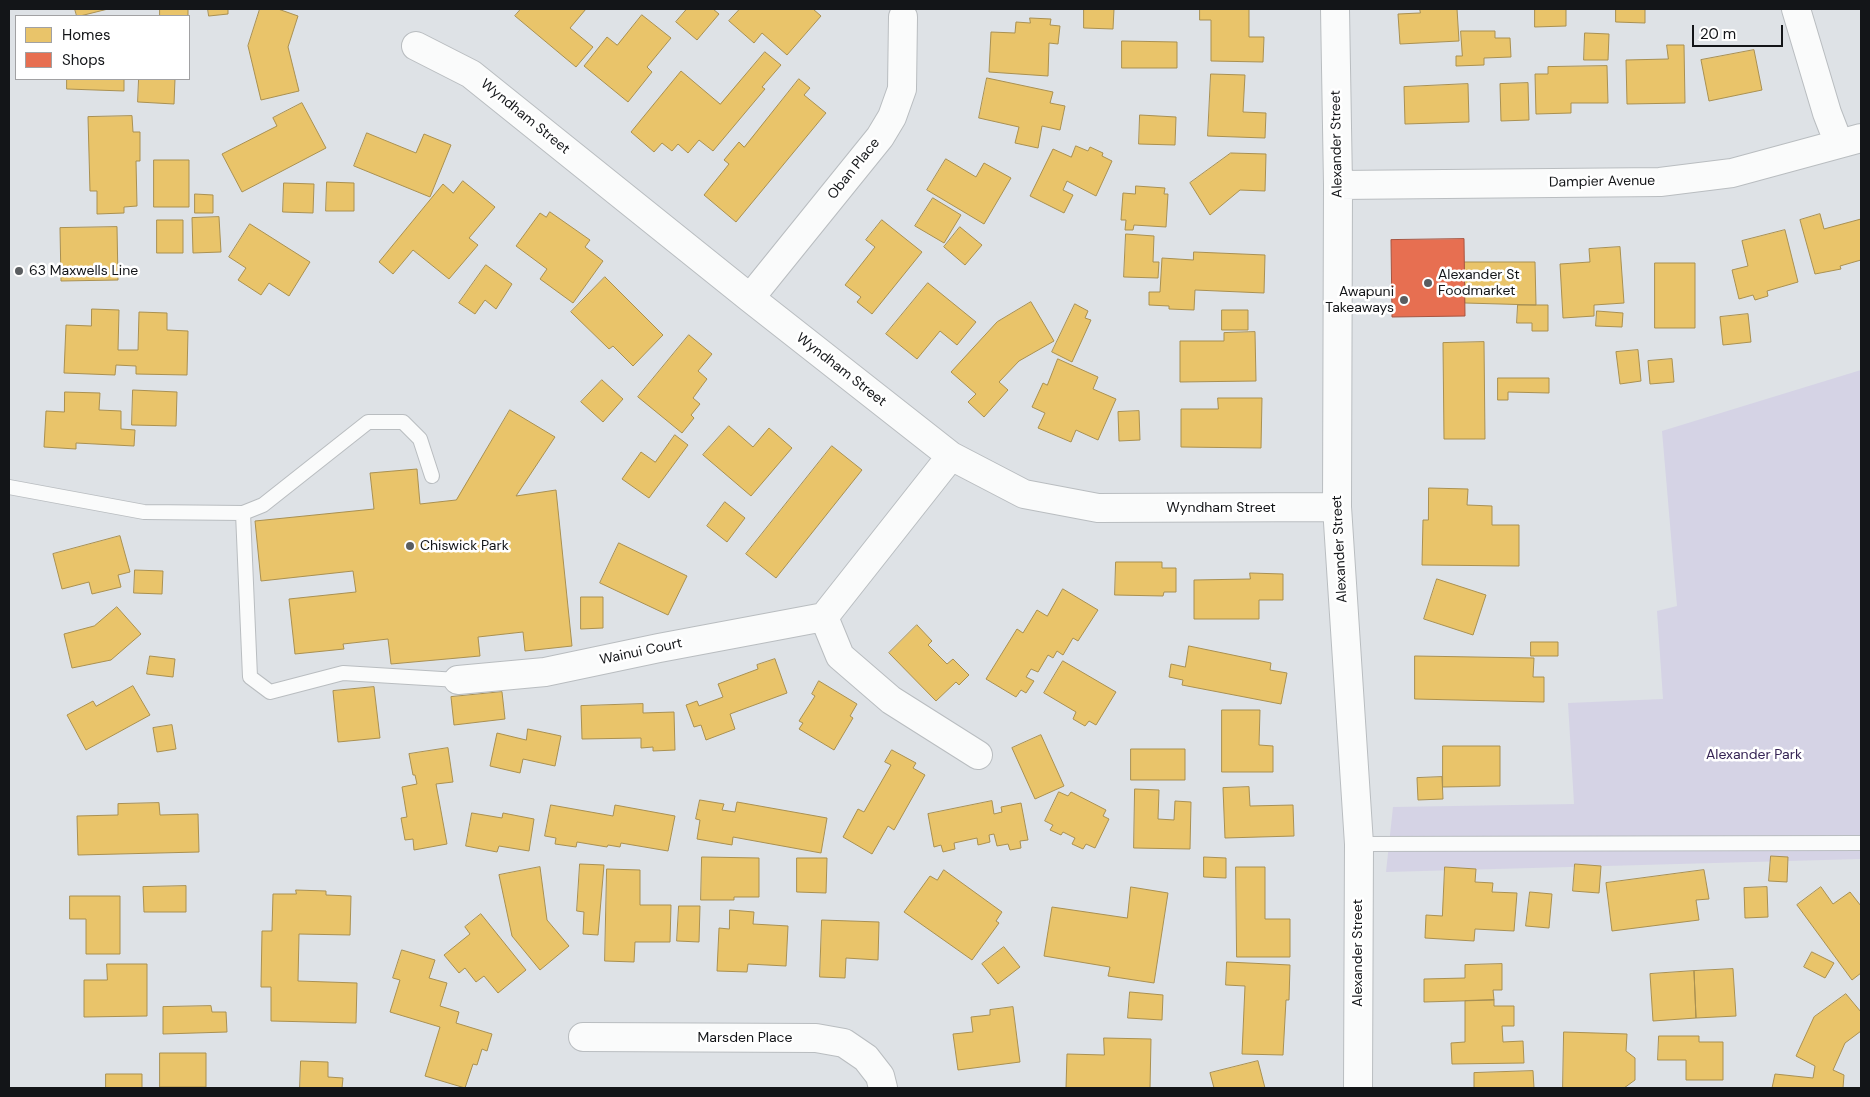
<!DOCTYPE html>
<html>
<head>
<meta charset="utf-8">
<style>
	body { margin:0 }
	#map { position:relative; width:1870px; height:1097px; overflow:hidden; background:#dee2e6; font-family:"DM Sans",sans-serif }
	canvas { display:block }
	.frame { position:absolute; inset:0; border:10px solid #131518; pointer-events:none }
	.legend { position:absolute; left:15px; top:15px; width:175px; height:65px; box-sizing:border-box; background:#fff; border:1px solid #a1a1a3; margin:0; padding:6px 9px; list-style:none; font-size:15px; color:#131518 }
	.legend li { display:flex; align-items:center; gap:10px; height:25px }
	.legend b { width:25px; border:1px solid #a1a1a3 }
	.scale { position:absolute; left:1692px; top:25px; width:91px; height:22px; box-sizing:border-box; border:2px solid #131518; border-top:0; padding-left:6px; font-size:15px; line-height:18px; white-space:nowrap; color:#131518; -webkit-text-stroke:4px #fff; paint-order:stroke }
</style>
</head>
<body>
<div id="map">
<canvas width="1870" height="1097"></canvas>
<div class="frame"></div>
<ul class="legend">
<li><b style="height:14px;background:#e9c46a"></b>Homes</li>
<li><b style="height:14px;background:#e76f51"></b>Shops</li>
</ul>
<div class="scale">20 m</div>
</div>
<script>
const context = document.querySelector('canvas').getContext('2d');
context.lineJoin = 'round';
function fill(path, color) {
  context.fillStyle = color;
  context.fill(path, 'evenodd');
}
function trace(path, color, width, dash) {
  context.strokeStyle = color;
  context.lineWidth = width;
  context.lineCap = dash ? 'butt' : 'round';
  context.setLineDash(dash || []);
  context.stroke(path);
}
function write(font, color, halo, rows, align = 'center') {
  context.font = font + ' "DM Sans",sans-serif';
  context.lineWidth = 5;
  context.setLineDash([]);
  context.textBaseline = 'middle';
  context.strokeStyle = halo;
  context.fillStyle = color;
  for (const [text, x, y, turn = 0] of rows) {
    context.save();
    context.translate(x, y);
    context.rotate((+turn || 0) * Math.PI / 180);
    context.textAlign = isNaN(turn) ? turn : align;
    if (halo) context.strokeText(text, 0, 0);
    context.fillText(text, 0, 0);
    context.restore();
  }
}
const green = new Path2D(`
	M1861,370v489l-475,13 7,-65 181,-3 -6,-101 95,-4 -6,-88 20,-5 -15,-175z`);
const homes = new Path2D(`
	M75,9h33l-28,7h-3z
	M160,9h28v7h-28z
	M208,9h20v5l-19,2z
	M260,9h18l20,7 -10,31 11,44 -38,9 -13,-54z
	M521,9h65l-16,19 23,19 -17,20 -61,-51z
	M687,9h26l6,5 -22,26 -21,-18z
	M740,9h73l8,7 -34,39 -25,-22 -8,10 -25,-22z
	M1084,9h30l-1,20 -29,-1z
	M1200,9h49v28h15l-1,25 -52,-1v-41h-11z
	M1420,9h37l2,32 -59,3 -2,-30 22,-1z
	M1535,9h31v17l-31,1z
	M1616,9h29v14l-29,-1z
	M642,15l29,23 -24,29 5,5 -24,30 -44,-36 23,-29 10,8z
	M1030,18l21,1 -1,6 10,1 -2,18 -9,-1 -1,33 -59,-4 2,-40 24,1 1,-11 14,1z
	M1461,31h34v7h15l1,19 -27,1v7l-28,1v-10h6z
	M1585,33l24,1 -1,26h-24z
	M1122,41l55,1v26h-55z
	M1667,45h17l1,58 -58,1 -1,-44 42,-1z
	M1754,50l8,40 -53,11 -8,-41z
	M765,52l16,13 -19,22 3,2 -52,62 -14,-11 -11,13 -10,-9 -6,7 -10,-8 -8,9 -23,-20 50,-61 39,33z
	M1607,66l1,37h-37v10l-35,1 -1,-40h13v-7z
	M1211,74l34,1 -2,37 23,1 -1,25 -57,-2z
	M987,78l66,14 -3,11 15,3 -5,24 -18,-4 -4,22 -23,-5 4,-16 -40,-9z
	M67,79h57v12l-57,-2z
	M139,79h36l-1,25 -36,-2z
	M799,79l11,9 -6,7 22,18 -90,109 -32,-27 25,-31 -5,-4 15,-18 5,5z
	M1528,83l1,37 -28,1 -1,-37z
	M1468,84l1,38 -64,2 -1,-37z
	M302,103l24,45 -84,44 -20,-38 55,-28 -4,-8z
	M1140,115l36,2 -1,28 -36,-1z
	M132,116l1,16h7v29h-4l1,45 -13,1v6l-27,1v-23h-7l-2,-74z
	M367,133l49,20 8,-19 27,11 -21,52 -76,-31z
	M1076,146l12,5 2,-4 13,6 -1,3 10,5 -16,35 -29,-15 -4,9 10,5 -9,18 -34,-17 23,-47 18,8z
	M1231,153l35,1 -1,37 -25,-1 -30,25 -20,-32z
	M946,159l30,18 8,-14 27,15 -27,46 -57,-34z
	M154,160h35v47h-35z
	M463,181l32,26 -26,31 9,7 -29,34 -36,-29 -20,24 -14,-12 64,-78 10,9z
	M327,182l27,1v28h-28z
	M284,183l30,1 -1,29 -30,-1z
	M1136,186l29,2 -1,6h4l-2,33 -32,-2 -1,5h-8l1,-10h-5l2,-27 12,1z
	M195,194l18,1v18h-18z
	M933,198l28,17 -17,28 -29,-17z
	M550,212l40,28 -5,7 18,14 -30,42 -33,-24 7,-10 -31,-23 24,-33 6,4z
	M1820,214l4,15 37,-10v41l-21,6 1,3 -26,5 -15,-54z
	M219,217l2,35 -28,1 -1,-35z
	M157,220h26v33h-26z
	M882,220l40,32 -50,62 -15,-12 4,-5 -16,-12 30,-38 -9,-7z
	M250,224l60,38 -21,34 -20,-13 -8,12 -23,-15 8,-12 -17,-11z
	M117,227l1,53 -57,1 -1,-53z
	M960,227l22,18 -17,20 -21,-18z
	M1785,230l13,52 -31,9 1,5 -13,4 -2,-5 -14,4 -7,-29 16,-4 -6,-25z
	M1126,234l28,2 -1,26h6l-1,16 -34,-1z
	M1620,247l4,56 -30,2v11l-31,2 -3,-54 30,-2 -1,-13z
	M1194,252l71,3 -1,38 -69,-3 -1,20 -25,-1v-3l-20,-1v-13h11l2,-34 31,2z
	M1464,262h71l1,43 -71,-2z
	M1655,263h40v65h-40z
	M486,265l26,19 -16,25 -11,-9 -10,14 -16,-11z
	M605,277l58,58 -30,31 -20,-20 -4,3 -38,-37z
	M928,283l48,39 -19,23 -17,-14 -23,28 -31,-25z
	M1031,302l23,39 -35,20 -20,21 9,8 -24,27 -16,-15 8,-8 -25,-22 46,-50z
	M1075,304l13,7 -3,7 6,2 -19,42 -20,-10z
	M1518,305h30v26h-16v-8h-15z
	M92,309l27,1 -1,40h20l1,-38 28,1v17l21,1 -1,44 -51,-1v-8l-20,-1 -1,10 -51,-2 2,-48 25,1z
	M1222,310h26v20h-26z
	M1597,311l26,2 -1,14 -26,-1z
	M1748,314l3,28 -28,3 -3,-28z
	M1255,332l1,49 -76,1v-41h44v-8z
	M689,335l23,19 -14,17 9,8 -14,19 7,6 -9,11 3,3 -12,15 -44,-36z
	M1484,342l1,97h-41l-1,-96z
	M1638,350l3,31 -21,3 -4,-32z
	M1058,359l40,18 -5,12 23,10 -18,41 -22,-10 -5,12 -33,-14 7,-15 -13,-6 11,-24 4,2z
	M1672,359l2,23 -24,2 -2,-23z
	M1498,378h51v15l-41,-1v8h-10z
	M602,380l21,19 -20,23 -22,-20z
	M133,390l44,2 -1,34 -44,-1z
	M65,392l35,1 -1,17 22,1v18l14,1 -1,16 -58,-3v6l-32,-2 2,-36 18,1z
	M1218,398h44l-1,50 -80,-1v-38h37z
	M510,410l45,27 -39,59 40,-6 16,156 -47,5 -2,-19 -45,5 2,19 -89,8 -3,-25 -45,5 1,5 -49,5 -6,-55 67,-7 -3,-21 -92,10 -6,-60 119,-12 -4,-36 47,-4 3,35 36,-4z
	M1139,411l1,29 -21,1 -1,-29z
	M729,426l24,21 16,-19 23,20 -41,48 -48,-41z
	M675,435l13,10 -39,53 -27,-19 19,-27 14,10z
	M832,446l30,24 -86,108 -30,-24z
	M1429,488l39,1 -1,16 25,1v19h27v41l-97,-1 1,-45h5z
	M725,502l20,16 -18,24 -20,-16z
	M120,536l10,36 -12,3 3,12 -29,7 -3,-12 -27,7 -9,-35z
	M619,543l68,33 -19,39 -68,-32z
	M1116,562h46v6h14v24h-12l-1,4 -48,-1z
	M135,570l28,1 -1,23 -28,-1z
	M1250,573l33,1v26h-24v19h-65v-39l56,-1z
	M1437,579l49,16 -13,40 -49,-16z
	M1063,589l35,21 -20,31 -5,-3 -10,17 -6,-4 -4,7 -5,-3 -10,17 -7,-3 -5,8 8,4 -8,12 -5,-3 -5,7 -30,-18 31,-50 6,4 14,-23 10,6z
	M581,597h22v31l-22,1z
	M117,607l24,27 -30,26 -39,8 -8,-34 30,-8z
	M917,625l15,16 -4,4 19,19 6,-5 16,16 -10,10 -3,-3 -20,19 -47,-48z
	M1531,642h27v14h-27z
	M1189,646l82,17 -1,7 17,3 -6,31 -99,-19 1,-5 -14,-3 2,-13 14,3z
	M150,656l25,3 -2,18 -26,-3z
	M1415,656l119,2 -1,19h11v25l-129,-3z
	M775,659l12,34 -57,21 5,15 -29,11 -5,-15 -7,2 -8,-22 11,-4 2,5 24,-9 -5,-13 40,-15 -1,-4z
	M1063,661l53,31 -20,33 -7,-4 -4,5 -12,-7 3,-7 -32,-19z
	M819,681l38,23 -7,12 3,2 -19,32 -35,-21 4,-6 -4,-2 16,-25 -3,-2z
	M133,686l17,29 -64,35 -19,-35 26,-14 3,5z
	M374,687l6,51 -42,4 -5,-51z
	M502,692l3,27 -51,6 -3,-28z
	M643,704v9l31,-1 1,38 -22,1v-4l-12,1v-10l-59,1 -1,-33z
	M1222,710h38l-1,35 14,1v26h-51z
	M172,725l4,24 -19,3 -4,-24z
	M528,729l33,7 -6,30 -32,-7 -3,14 -30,-7 7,-33 29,7z
	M1041,735l23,51 -29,13 -23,-51z
	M1443,746h57v40l-57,1z
	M448,748l5,34 -17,2 11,60 -33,6 -1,-11 -8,1 -4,-22 6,-1 -5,-30 15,-3 -2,-9h-2l-4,-21z
	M1131,749h54v31h-54z
	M892,750l24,13 -3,5 12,7 -31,55 -6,-4 -16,28 -29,-17 15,-28 6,3 27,-47 -6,-3z
	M1442,777l1,22 -25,1 -1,-22z
	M1249,787l1,19 43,-1 1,31 -69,2 -2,-50z
	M1135,789l24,1 -1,29 16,1 1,-19 16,1 -1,47 -56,-1z
	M1059,792l9,4 3,-4 35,18 -3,6 6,3 -14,29 -9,-4 -3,5 -11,-5 3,-6 -12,-6 -2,3 -11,-5 3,-5 -8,-4z
	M700,800l24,4 -2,6 13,2 2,-10 90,16 -6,35 -88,-16 -1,8 -35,-6 3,-19 -4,-1z
	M992,801l2,13 8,-2 -1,-5 20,-4 7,37 -8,1 1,7 -11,2 -2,-6 -11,2 -3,-12 -5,1 1,7 -12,3 -1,-7 -23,5 1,6 -12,3 -2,-7 -7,2 -6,-33z
	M159,803l1,12 38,-1 1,38 -121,3 -1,-39 41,-1v-11z
	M551,805l62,11 2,-11 60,11 -7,35 -47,-8 -1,4 -12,-2 -1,2 -30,-5 -1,5 -21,-3 1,-6 -11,-2z
	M472,813l30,5 1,-5 31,6 -5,32 -30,-5 -2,6 -31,-6z
	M1771,856l17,1 -1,25 -18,-1z
	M702,857l57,1v39h-25v3h-33z
	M1204,857l22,1v20l-22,-1z
	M797,858h30l-1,35 -29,-1z
	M580,864l24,1 -6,70 -15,-1 1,-22 -7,-1z
	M1575,864l26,2 -2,27 -26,-2z
	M540,867l7,53 22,26 -29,24 -28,-34 -13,-61z
	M1236,867h29v52h25v38h-53z
	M1445,867l31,2 -1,13 18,1 -1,9 25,1 -3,38 -39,-2 -1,12 -49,-3 1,-23 16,1z
	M607,869l33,1v35h31l-1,37h-35l-1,20 -29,-1z
	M944,870l58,42 -6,9 3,2 -27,37 -68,-48 26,-36 7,4z
	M1704,870l5,29 -13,1 3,20 -87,11 -6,-48z
	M186,886v26h-42l-1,-25z
	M1131,887l37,6 -14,90 -46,-7 2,-9 -66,-11 8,-49 75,11z
	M1767,887l1,30 -23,1 -1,-30z
	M1821,887l12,17 17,-12 11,14v67l-9,7 -55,-75z
	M296,890l30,1v4l25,1 -1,39 -51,-1 -1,47 59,2 -1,40 -85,-2v-34h-10l1,-56h10l1,-37h23z
	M1530,892l22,2 -3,34 -23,-2z
	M70,896h50v58h-34v-35h-16z
	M679,906h21l-1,36 -22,-1z
	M730,910l24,2 -1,12 35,2 -2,40 -38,-2 -1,8 -30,-1 2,-43 10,1z
	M481,914l45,56 -28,23 -14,-17 -8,6 -11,-14 -6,5 -15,-18 26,-21 -5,-7z
	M822,920l57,2 -1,38 -32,-2 -1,20 -25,-1z
	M1004,947l16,20 -22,17 -16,-20z
	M402,950l33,10 -6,18 18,5 -7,23 19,6 -3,11 36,11 -5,17 -5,-2 -5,16 -4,-1 -8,24 -40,-12 15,-49 -50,-15 10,-32 -7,-2z
	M1812,952l22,11 -9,15 -21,-11z
	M1227,962l63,3 -1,35h-3l-3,55 -41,-1 3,-68 -19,-1z
	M107,964h40v52l-63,1v-37h23z
	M1502,964v26h-9l1,10 -70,2v-23l41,-1v-13z
	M1733,969l3,47 -40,2 -2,-47z
	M1694,971l2,47 -43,3 -3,-47z
	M1130,992l33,3 -1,25 -34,-2z
	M1846,994l15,18v19l-16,12 -12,27 11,5 -1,13h-71l3,-14 38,4 2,-12 -19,-10 18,-39z
	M1494,1000v6h20v20h-12l1,16 20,-1 1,22 -72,1 -1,-21 14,-1v-41z
	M211,1006l1,6h14l1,20 -64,2v-27z
	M1013,1007l7,55 -62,8 -5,-36 20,-2 -2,-15 19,-2v-5z
	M1564,1032l63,2 -1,17 9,7v22l-11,8h-61z
	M1659,1036h40v6h24v38h-37v-20h-28z
	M1104,1038l47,1 -1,49h-84l1,-34 37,1z
	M160,1053h46v34h-46z
	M301,1061l27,1v15l15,1 -1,10h-42z
	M1258,1061l7,27h-51l-4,-15z
	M1533,1071l1,17h-60v-15z
	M106,1074h36v14h-36z`);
const shops = new Path2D(`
	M1464,239l1,77 -73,1 -1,-77z`);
const service = new Path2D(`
	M9,487l135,25 99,1 20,-8 105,-83h35l17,17 12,37
	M243,513l7,164 20,15 73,-19 115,7
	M1359,844l502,-1`);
const minor = new Path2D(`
	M1335,9l3,176 -1,322 22,337 -1,244
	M1796,9l31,104 12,31
	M416,46l55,28 279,224 201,158 73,38 74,14 239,-1
	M1338,185l322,-3 72,-9 129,-35
	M750,298l130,-161 12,-20 10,-28 1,-72
	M824,617l16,39 51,44 87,55
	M458,680l87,-8 114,-24 165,-31 127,-161
	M583,1037l233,1 28,5 22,15 14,18 3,12`);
const markers = [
	[19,271,5,"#5a5d60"],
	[1428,283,5,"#5a5d60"],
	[1404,300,5,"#5a5d60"],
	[410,546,5,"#5a5d60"]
];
const streetNames = [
	["Wyndham Street",525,117,39],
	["Alexander Street",1337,144,-91],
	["Oban Place",854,169,-51],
	["Dampier Avenue",1602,182,-1],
	["Wyndham Street",841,370,38],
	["Wyndham Street",1221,508],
	["Alexander Street",1340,549,-93],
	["Wainui Court",641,652,-12],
	["Alexander Street",1358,953,-90],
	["Marsden Place",745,1038]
];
const poiNames = [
	["63 Maxwells Line",29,271],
	["Alexander St",1438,275],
	["Foodmarket",1438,291],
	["Awapuni",1394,292,"right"],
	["Takeaways",1394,308,"right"],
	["Chiswick Park",420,546]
];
const parkNames = [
	["Alexander Park",1754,755]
];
fill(green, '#d5d3e5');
fill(homes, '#e9c46a');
trace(homes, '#a99051', 1);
fill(shops, '#e76f51');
trace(shops, '#a75440', 1);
trace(service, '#b9bdc0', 16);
trace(minor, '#b9bdc0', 30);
trace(service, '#fafbfb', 14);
trace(minor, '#fafbfb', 28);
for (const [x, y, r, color] of markers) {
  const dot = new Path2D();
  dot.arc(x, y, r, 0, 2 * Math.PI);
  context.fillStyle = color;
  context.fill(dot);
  trace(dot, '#fff', 2);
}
write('14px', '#131518', '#fff', streetNames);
write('14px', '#131518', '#fff', poiNames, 'left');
write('14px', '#362454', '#fff', parkNames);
</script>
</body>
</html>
